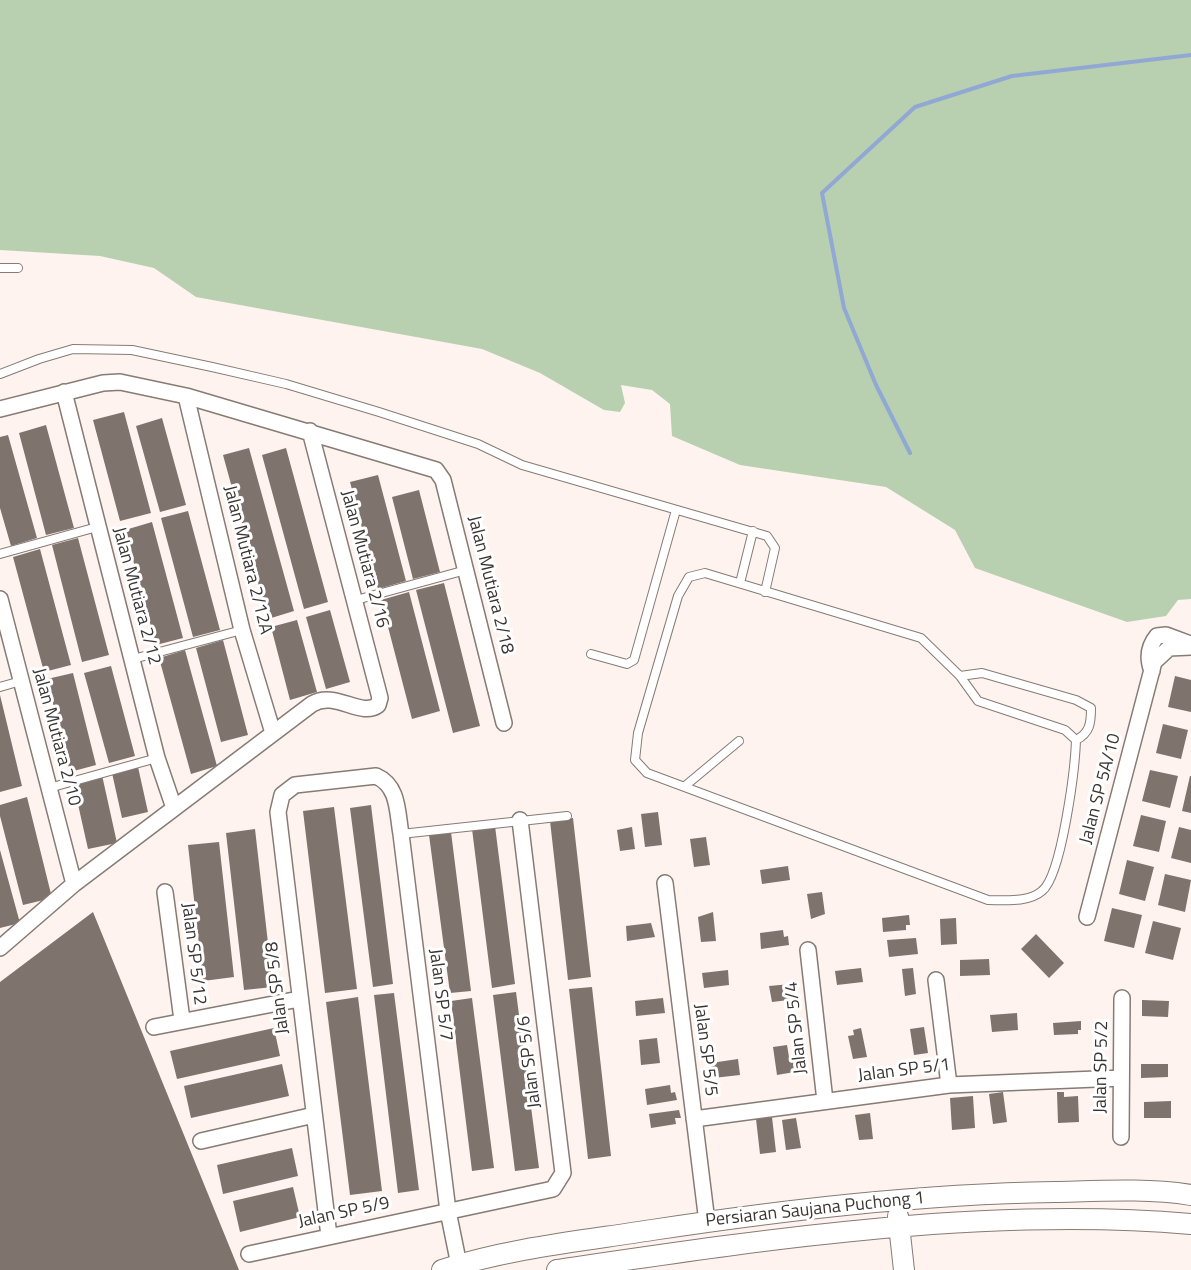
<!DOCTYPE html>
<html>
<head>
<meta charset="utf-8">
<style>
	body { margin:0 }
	canvas { display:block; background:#fef3ee }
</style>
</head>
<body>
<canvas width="1191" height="1270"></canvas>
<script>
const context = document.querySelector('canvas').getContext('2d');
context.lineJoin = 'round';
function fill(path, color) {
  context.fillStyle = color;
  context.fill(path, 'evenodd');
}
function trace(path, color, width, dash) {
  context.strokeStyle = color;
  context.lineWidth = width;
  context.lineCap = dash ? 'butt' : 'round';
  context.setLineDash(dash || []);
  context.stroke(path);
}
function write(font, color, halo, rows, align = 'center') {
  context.font = font + ' "Titillium Web",sans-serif';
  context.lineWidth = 6;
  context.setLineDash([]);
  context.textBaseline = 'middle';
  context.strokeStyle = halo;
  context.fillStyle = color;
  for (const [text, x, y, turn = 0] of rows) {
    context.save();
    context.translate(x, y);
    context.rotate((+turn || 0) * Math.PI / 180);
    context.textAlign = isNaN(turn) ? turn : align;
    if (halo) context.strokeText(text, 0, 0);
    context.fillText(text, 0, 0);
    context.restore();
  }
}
const green = new Path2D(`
	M0,0h1191v599l-13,1 -12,16 -39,6 -152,-54 -20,-38 -69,-43 -146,-22 -68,-29 -2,-32 -18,-14 -31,-5 4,18 -5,9 -16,-2 -64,-37 -58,-24 -286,-52 -42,-29 -54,-12 -100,-6z`);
const stream = new Path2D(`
	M910,453l-34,-68 -32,-77 -22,-115 93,-86 97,-31 179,-21`);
const building = new Path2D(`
	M124,412l27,101 -31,8 -27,-101z
	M162,418l24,87 -26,7 -24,-86z
	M46,425l28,103 -28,7 -27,-102z
	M8,435l29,103 -26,8 -11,-38v-71z
	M249,448l45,163 -26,8 -45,-164z
	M286,448l42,154 -24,7 -42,-154z
	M378,475l28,106 -28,8 -28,-107z
	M419,490l21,82 -27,7 -21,-82z
	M188,511l32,119 -27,7 -32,-119z
	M152,522l31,116 -27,7 -31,-115z
	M78,538l31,117 -27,7 -30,-117z
	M40,549l31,116 -27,7 -31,-115z
	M444,583l36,143 -27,7 -37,-143z
	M409,592l31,119 -28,8 -31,-119z
	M330,610l20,72 -24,7 -20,-72z
	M297,620l20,72 -27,8 -19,-73z
	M223,640l25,95 -27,7 -25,-94z
	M185,650l32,116 -26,8 -32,-116z
	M111,666l24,90 -26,7 -25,-90z
	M73,673l23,92 -26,7 -23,-93z
	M1175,676l16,4v32l-23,-5z
	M0,695l22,91 -22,6z
	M1163,724l25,6 -7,29 -25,-6z
	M138,767l10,45 -26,6 -10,-45z
	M1150,770l28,6 -8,32 -28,-7z
	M102,775l15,68 -29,6 -15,-67z
	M1190,776h1v37l-9,-2z
	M27,797l25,101 -29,7 -23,-89v-11z
	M371,805l22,179 -20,3 -23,-179z
	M334,807l23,182 -32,4 -22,-182z
	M658,812l4,33 -17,2 -4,-33z
	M1141,815l25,6 -7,31 -26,-6z
	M573,818l18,159 -23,3 -18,-159z
	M495,826l20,158 -23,4 -20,-159z
	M632,827l3,22 -15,2 -3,-21z
	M1179,827l12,3v33l-20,-5z
	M255,829l18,158 -29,3 -18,-157z
	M451,832l20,159 -21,2 -21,-158z
	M706,837l4,28 -16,2 -4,-28z
	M219,842l15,135 -31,4 -15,-136z
	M0,850l20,73 -20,5z
	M1127,860l27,7 -9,34 -26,-7z
	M788,866l2,14 -28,4 -2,-14z
	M1165,874l26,6 -6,32 -27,-7z
	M822,892l3,22 -14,5 -4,-25z
	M1112,908l30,7 -8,33 -30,-7z
	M93,912l146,358h-239v-288z
	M713,912l3,29 -15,1 -3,-25z
	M909,915l1,10h-4v5l-23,2 -1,-14z
	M956,918l1,26 -16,1 -1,-26z
	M1153,921l28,7 -8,32 -28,-7z
	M651,923l4,14 -28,4 -1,-15z
	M783,930l1,7 4,-1 1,9 -28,4 -1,-16z
	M1036,934l28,29 -15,15 -28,-29z
	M916,938l2,16 -29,3 -2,-17z
	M989,959l1,16 -30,1v-16z
	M861,968l2,14 -26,3 -2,-14z
	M913,968l3,26 -11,2 -3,-27z
	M728,970l1,15 -25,3 -2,-15z
	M791,984l6,15 -25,3 -3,-16z
	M592,987l19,169 -23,3 -19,-170z
	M516,992l23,176 -24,3 -22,-176z
	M394,993l25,197 -21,3 -24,-198z
	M358,997l24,194 -32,4 -24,-193z
	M472,998l22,170 -22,3 -21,-170z
	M663,998l2,15 -29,3 -1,-15z
	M1142,1000l27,1 -1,16 -26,-1z
	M1017,1013l1,17 -26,2 -2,-17z
	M1081,1021v9h-3v4l-24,1 -1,-12z
	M924,1027l4,26 -14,2 -4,-26z
	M274,1028l6,28 -103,23 -7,-28z
	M861,1028l6,29 -14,2 -5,-23 6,-1 -1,-5z
	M657,1038l3,25 -19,2 -2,-25z
	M787,1045l2,12 14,-2 3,15 -29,5 -4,-28z
	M738,1059l2,16 -27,3 -2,-15z
	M282,1064l7,32 -98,22 -7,-32z
	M1141,1064h27v13l-27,1z
	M670,1085l1,8 4,-1 2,8 -30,5 -2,-16z
	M1003,1092l4,30 -14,2 -4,-30z
	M1057,1092h7v5l14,-1 1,26 -21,1z
	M973,1096l2,32 -23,2 -2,-32z
	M1171,1101v17h-27v-16z
	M679,1110l2,8h-6l1,6 -25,4 -2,-14z
	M870,1113l3,26 -14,1 -4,-25z
	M772,1117l4,35 -16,2 -4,-35z
	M796,1118l5,30 -15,2 -4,-30z
	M292,1148l6,28 -75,18 -6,-29z
	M293,1187l7,30 -60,15 -7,-31z`);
const service = new Path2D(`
	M0,268h18
	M0,374l39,-15 34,-10 59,1 80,17 74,17 93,28 99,32 44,21 245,71 8,12 -10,44
	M0,554l97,-27
	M705,573l216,65 39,38 18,25 87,29 11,10c-1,28 -14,135 -34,151 -14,12 -38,9 -54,9l-341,-127 -12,-13 3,-27 40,-137 11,-19z
	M740,583l13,-52
	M356,600l110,-30
	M591,654l36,10 7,-4 42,-150
	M133,659l109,-29
	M960,676l22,-3 94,27 15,8c0,15 -1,25 -15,32
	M0,687l21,-6
	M685,786l54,-45
	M49,788l108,-30
	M401,834l166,-18`);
const minor = new Path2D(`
	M64,392l93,366 17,50
	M186,396l56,234 31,103
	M0,409l103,-26 17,-1 66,14 250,74 7,10 61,243
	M0,599l74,285
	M1152,671c-5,-13 -4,-24 5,-35l9,-1 24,9
	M665,883l42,339
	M165,892l17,128
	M1087,917l67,-255 15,-14 22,-1
	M0,948l74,-64 238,-180c23,-14 49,14 66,1l2,-7 -70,-267
	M808,950l17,151
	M936,980l13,105
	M154,1027l145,-28
	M694,1119l255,-34 172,-7
	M1121,1137l1,-139
	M201,1141l113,-26
	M329,1236l-51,-424 4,-17 13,-10 81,-9c23,10 21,36 25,58l47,377 11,54
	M249,1254l304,-65 10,-16 -43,-353`);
const tertiary = new Path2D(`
	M898,1216l6,54
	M442,1270c68,-22 140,-29 210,-40 133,-20 268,-36 403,-38 44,-1 92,-4 136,3
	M557,1270c205,-30 427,-64 634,-46`);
const streetNames = [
	["Jalan Mutiara 2/16",364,559,75],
	["Jalan Mutiara 2/12A",247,560,76],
	["Jalan Mutiara 2/18",490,585,76],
	["Jalan Mutiara 2/12",136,596,75],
	["Jalan Mutiara 2/10",56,737,75],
	["Jalan SP 5A/10",1101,789,-75],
	["Jalan SP 5/12",193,954,83],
	["Jalan SP 5/8",278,988,-97],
	["Jalan SP 5/7",440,995,83],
	["Jalan SP 5/4",797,1028,-96],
	["Jalan SP 5/5",705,1050,83],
	["Jalan SP 5/6",530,1062,-97],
	["Jalan SP 5/2",1102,1067,-89],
	["Jalan SP 5/1",904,1071,-7],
	["Persiaran Saujana Puchong 1",815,1210,-6],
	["Jalan SP 5/9",344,1213,-12]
];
fill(green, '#b8d0b0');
trace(stream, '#90a8d3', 4);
fill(building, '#7f736d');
trace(service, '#867b75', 10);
trace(minor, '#867b75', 18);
trace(tertiary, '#867b75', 22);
trace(service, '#fff', 8);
trace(minor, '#fff', 15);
trace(tertiary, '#fff', 20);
write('18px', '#3a3533', '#fff', streetNames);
</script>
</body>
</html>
